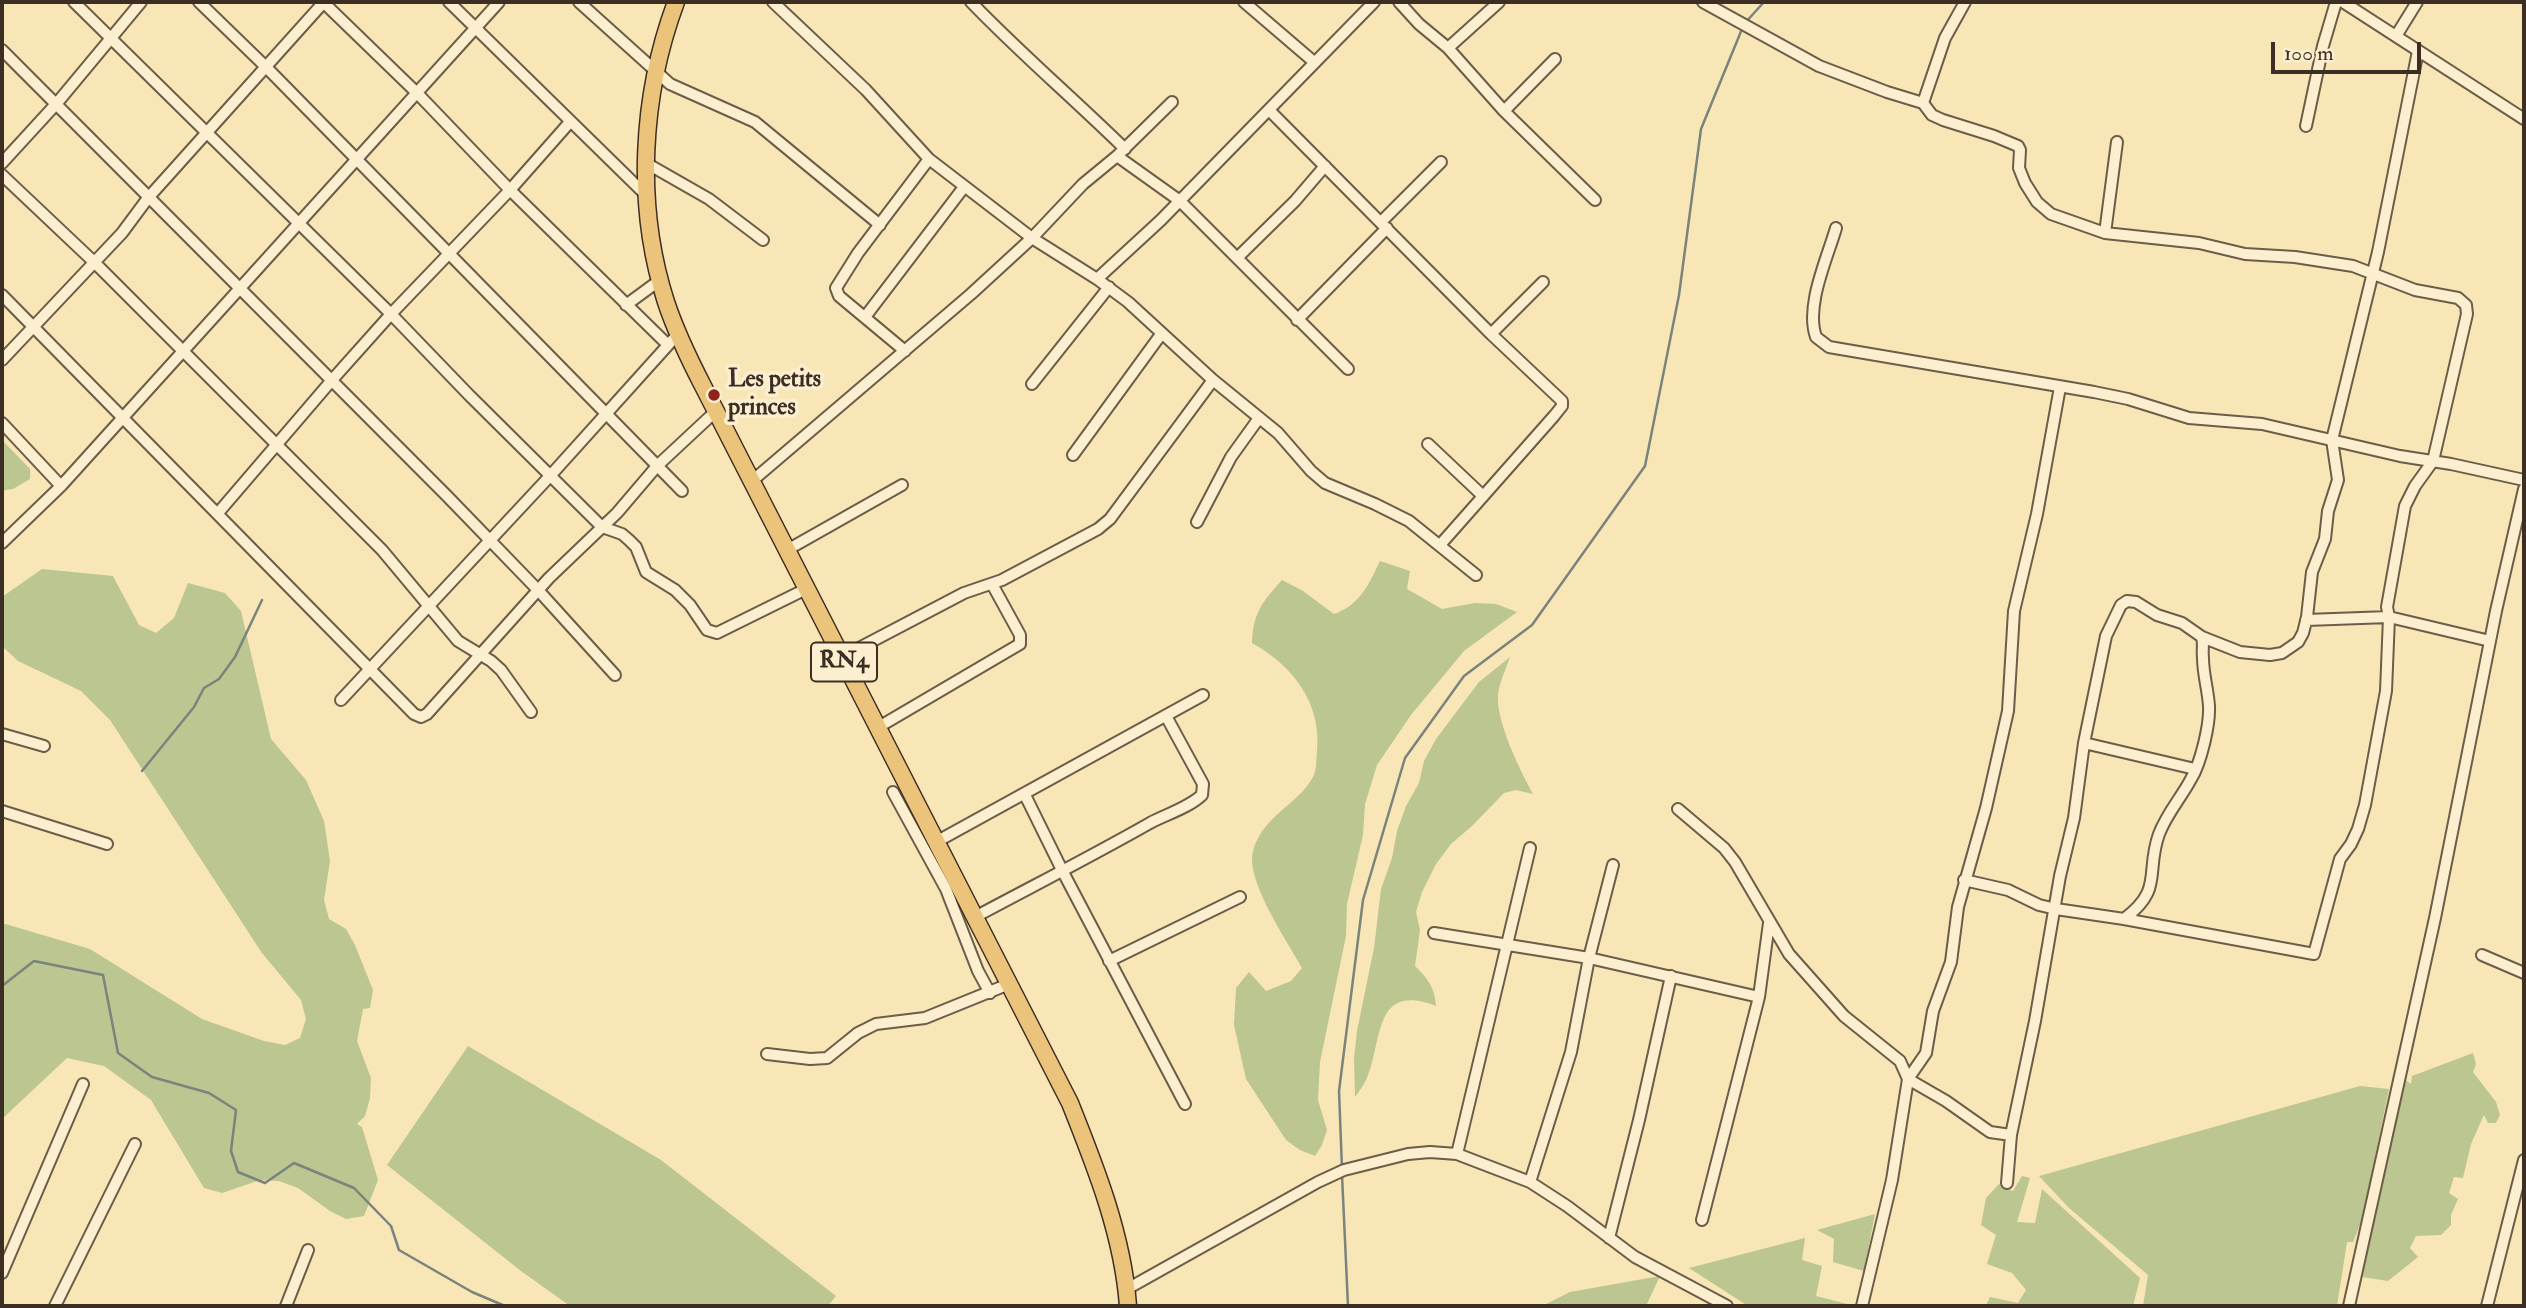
<!DOCTYPE html>
<html>
<head>
<meta charset="utf-8">
<style>
	body { margin:0 }
	#map { position:relative; width:2526px; height:1308px; overflow:hidden; background:#f9e6b6; font-family:"IM FELL Double Pica",serif }
	canvas { display:block }
	.frame { position:absolute; inset:0; border:4px solid #3d2e24; pointer-events:none }
	.scale { position:absolute; left:2271px; top:42px; width:150px; height:32px; box-sizing:border-box; border:4px solid #3d2e24; border-top:0; padding-left:9px; font-size:21px; line-height:24px; white-space:nowrap; color:#3d2e24; -webkit-text-stroke:5px #fbefd0; paint-order:stroke }
</style>
</head>
<body>
<div id="map">
<canvas width="2526" height="1308"></canvas>
<div class="frame"></div>
<div class="scale">100 m</div>
</div>
<script>
const context = document.querySelector('canvas').getContext('2d');
context.lineJoin = 'round';
function fill(path, color) {
  context.fillStyle = color;
  context.fill(path, 'evenodd');
}
function trace(path, color, width, dash) {
  context.strokeStyle = color;
  context.lineWidth = width;
  context.lineCap = dash ? 'butt' : 'round';
  context.setLineDash(dash || []);
  context.stroke(path);
}
function write(font, color, halo, rows, align = 'center') {
  context.font = font + ' "IM FELL Double Pica",serif';
  context.lineWidth = 7;
  context.setLineDash([]);
  context.textBaseline = 'middle';
  context.strokeStyle = halo;
  context.fillStyle = color;
  for (const [text, x, y, turn = 0] of rows) {
    context.save();
    context.translate(x, y);
    context.rotate((+turn || 0) * Math.PI / 180);
    context.textAlign = isNaN(turn) ? turn : align;
    if (halo) context.strokeText(text, 0, 0);
    context.fillText(text, 0, 0);
    context.restore();
  }
}
const green = new Path2D(`
	M2,440l28,29v10l-17,10 -8,1 -3,4z
	M1380,561l30,10 -3,18 35,20 33,-6 21,1 21,8 -53,39 -53,64 -34,50 -12,39 -2,31 -16,69 -1,32 -26,126 -2,38 9,30 -5,15 -7,11 -15,-6 -14,-10 -40,-61 -12,-54 2,-37 13,-16 17,19 25,-10 11,-13c-14,-26 -57,-88 -49,-117 10,-36 45,-46 60,-74 4,-7 3,-18 4,-26 5,-48 -25,-86 -65,-108 1,-30 10,-41 30,-63l21,11 31,23c26,-9 35,-30 46,-53z
	M42,569l71,7 26,49 17,8 18,-15 14,-35 37,10 16,18 30,128 35,41 18,41 6,40 -6,39 5,19 17,10 9,16 18,45 -3,18 -7,1 -6,32 14,37 -1,20 -5,18 -8,8 5,3 16,53 -14,36 -18,3 -16,-8 -32,-23 -19,-7 -19,-1 -38,13 -18,-5 -53,-88 -47,-34 -37,-8 -65,61v-196l88,26 112,70 62,22 21,4 15,-7 6,-19 -5,-19 -39,-47 -152,-233 -29,-29 -63,-30 -16,-15v-49z
	M1510,657c-4,12 -11,26 -12,38 -2,27 22,75 35,99l-17,-4 -12,3 -32,33 -21,18 -15,20 -14,28 -6,20 4,18 -5,36c13,12 20,23 21,40 -63,-24 -53,34 -69,72 -3,7 -8,13 -12,19l-1,-38 3,-28 17,-83 7,-59 11,-31 5,-27 9,-25 13,-23 5,-22 12,-22 43,-57z
	M468,1046l193,114 175,136 -8,10h-98l-25,-2v2h-135l-49,-35 -134,-106z
	M2473,1053l3,11 -3,8 23,30 4,13 -4,8h-8l-4,-8 -13,29 -8,34 -9,-1 -5,16 9,6 -7,16v10l-10,10 -25,1 -6,12 8,9 -30,24 -32,-5 43,-201 12,9 1,-8z
	M2360,1086l29,3 -27,131 -9,22h-6l-10,64h-194l5,-31 -79,-67 -30,-32z
	M2022,1176l8,2 -13,44 18,1 7,-34 98,89 -7,28h-147l4,-9 28,6 8,-13 -14,-17 -25,-9 9,-29 -15,-10 5,-27 13,-14 14,7z
	M1875,1214l-11,57 -31,-9 1,-23 -17,-9z
	M1805,1238l-3,22 20,6 -6,30 39,10h-107l-59,-38z
	M1660,1276l-14,30h-104l28,-14z`);
const stream = new Path2D(`
	M1745,23l19,-21
	M142,771l52,-64 10,-19 15,-9 16,-22 27,-57
	M2,986l32,-25 69,14 15,78 34,24 57,16 27,17 -5,41 7,21 27,11 29,-20 60,25 37,38 8,24 73,42 33,14
	M1342,1169l-3,-78 24,-191 42,-142 59,-82 68,-51 113,-159 34,-171 22,-166 41,-100
	M1342,1175l6,131`);
const minor = new Path2D(`
	M74,2l317,312 78,81 133,132 20,7 7,6 7,7 10,25 29,18 15,15 17,25 10,3 91,-45
	M199,2l67,65 416,424
	M323,2l94,91 93,97 157,154
	M449,2l198,194
	M579,2l91,82 85,38 125,103
	M773,2l93,88 63,69 103,79 65,41 31,23 85,78 65,53 33,38 14,12 50,21 34,17 67,54
	M971,2c49,51 103,97 154,147
	M1244,2l70,60
	M1399,2l20,22 29,24 56,63 91,89
	M1703,2l116,64 68,26 36,11 9,12 11,5 51,16 24,10 2,4 -1,18 6,15 12,19 14,12 54,19 94,10 46,11 50,3 58,9 62,24 43,8 8,7 1,9 -34,147 -18,25 -10,20 -18,101 2,10 -3,74 -21,114 -7,24 -7,15 -11,15 -26,95 -190,-35 -68,-10 -17,-4 -31,-15 -44,-10
	M2343,2l181,117
	M2396,36l21,-34
	M1448,48l51,-46
	M2,50l445,446 91,94 77,85
	M1923,103l22,-65 20,-36
	M1269,110l222,224 71,67v5l-8,10 -114,129
	M1504,111l51,-52
	M2306,126l17,-80 13,-44
	M1117,156l63,45 168,168
	M2,163l55,-60 84,-101
	M646,163l63,36 54,41
	M2,175l92,87 288,288 76,91 33,20 10,9 30,42
	M1381,222l60,-60
	M1836,228c-9,31 -31,78 -20,109l13,10 265,45 34,7 61,19 73,6 138,32 51,8 73,16
	M2105,233l12,-91
	M1237,258l58,-57 30,-35
	M1097,279l64,-59 213,-218
	M2,295l412,419 7,3 6,-3 122,-136 68,-65 40,-47 59,-55
	M626,305l34,-25
	M865,317l99,-130
	M1297,320l90,-92
	M1491,334l52,-52
	M905,351l-66,-55 -3,-8 22,-35 71,-94
	M2,360l120,-127 26,-35 176,-196
	M1032,384l77,-97
	M2,423l59,63
	M1428,444l55,52
	M1073,455l89,-122
	M752,481l219,-187 61,-56 51,-54 34,-28 55,-54
	M218,513l114,-133 59,-66 119,-124 60,-68
	M1197,522l34,-65 28,-39
	M2,543l59,-57 438,-484
	M787,550l115,-65
	M2306,620l83,-3 101,24
	M842,657l122,-64 38,-13 96,-51 12,-10 103,-139
	M341,700l209,-224 128,-142
	M877,728l143,-84v-9l-28,-51
	M2,734l42,12
	M2084,743l111,26
	M893,792l53,97 32,82 12,22
	M1025,795l38,77 122,232
	M1678,809l46,39 11,14 54,92 55,62 56,45 8,18 38,22 44,31 21,3
	M2,811l105,33
	M936,842l267,-147
	M975,917c58,-31 117,-61 175,-94 17,-9 38,-15 52,-28l1,-11 -37,-68
	M2124,919c40,-30 21,-46 35,-85 8,-21 22,-36 32,-55 10,-16 19,-55 18,-73 -1,-16 -6,-32 -6,-48 -1,-8 1,-14 -1,-21
	M1434,933l155,25 170,39
	M2482,955l42,18
	M1109,961l131,-64
	M767,1054l43,5 17,-1 31,-25 18,-9 49,-6 84,-34
	M1457,1154l73,-306
	M1530,1182l41,-130 18,-94 24,-93
	M2007,1183l4,-48 24,-114 25,-145 14,-58 10,-75 22,-107 15,-31 6,-4 9,1 21,13 25,8 20,14 38,15 30,3 12,-2 16,-11 5,-9 4,-16 5,-45 13,-33 3,-28 10,-31 -6,-40 46,-188 40,-201
	M1702,1220l57,-223 10,-74
	M1609,1238l30,-118 32,-144
	M2,1273l81,-189
	M1127,1289l191,-107 26,-12 64,-16 22,-2 27,2 73,28 37,24 68,51 92,49
	M55,1306l80,-162
	M286,1306l22,-56
	M1862,1306l30,-126 16,-101 18,-26 7,-42 18,-49 7,-55 28,-99 22,-97 6,-100 23,-97 23,-127
	M2349,1306l86,-388 61,-307 28,-122
	M2487,1306l37,-146`);
const highway = new Path2D(`
	M676,2c-35,94 -41,204 -10,300 10,30 23,57 37,84l367,717c26,65 53,133 58,203`);
const markers = [
	[714,395,7,"#8f2418"]
];
const shields = [
	[844,662,66]
];
const shieldNames = [
	["RN4",844,662]
];
const poiNames = [
	["Les petits",728,381],
	["princes",728,409]
];
fill(green, '#bbc690');
trace(stream, '#7a847d', 2.5);
trace(minor, '#6c5c48', 14);
trace(highway, '#3d2e24', 19);
trace(minor, '#fbefd0', 10);
trace(highway, '#ecc37b', 16);
for (const [x, y, r, color] of markers) {
  const dot = new Path2D();
  dot.arc(x, y, r, 0, 2 * Math.PI);
  context.fillStyle = color;
  context.fill(dot);
  trace(dot, '#fbefd0', 2.5);
}
for (const [x, y, w] of shields) {
  const box = new Path2D();
  box.roundRect(x - w / 2, y - 19.5, w, 39, 5);
  context.fillStyle = '#fbefd0';
  context.fill(box);
  trace(box, '#3d2e24', 2);
}
write('bold 23px', '#3d2e24', null, shieldNames);
write('bold 24px', '#3d2e24', '#fbefd0', poiNames, 'left');
</script>
</body>
</html>
